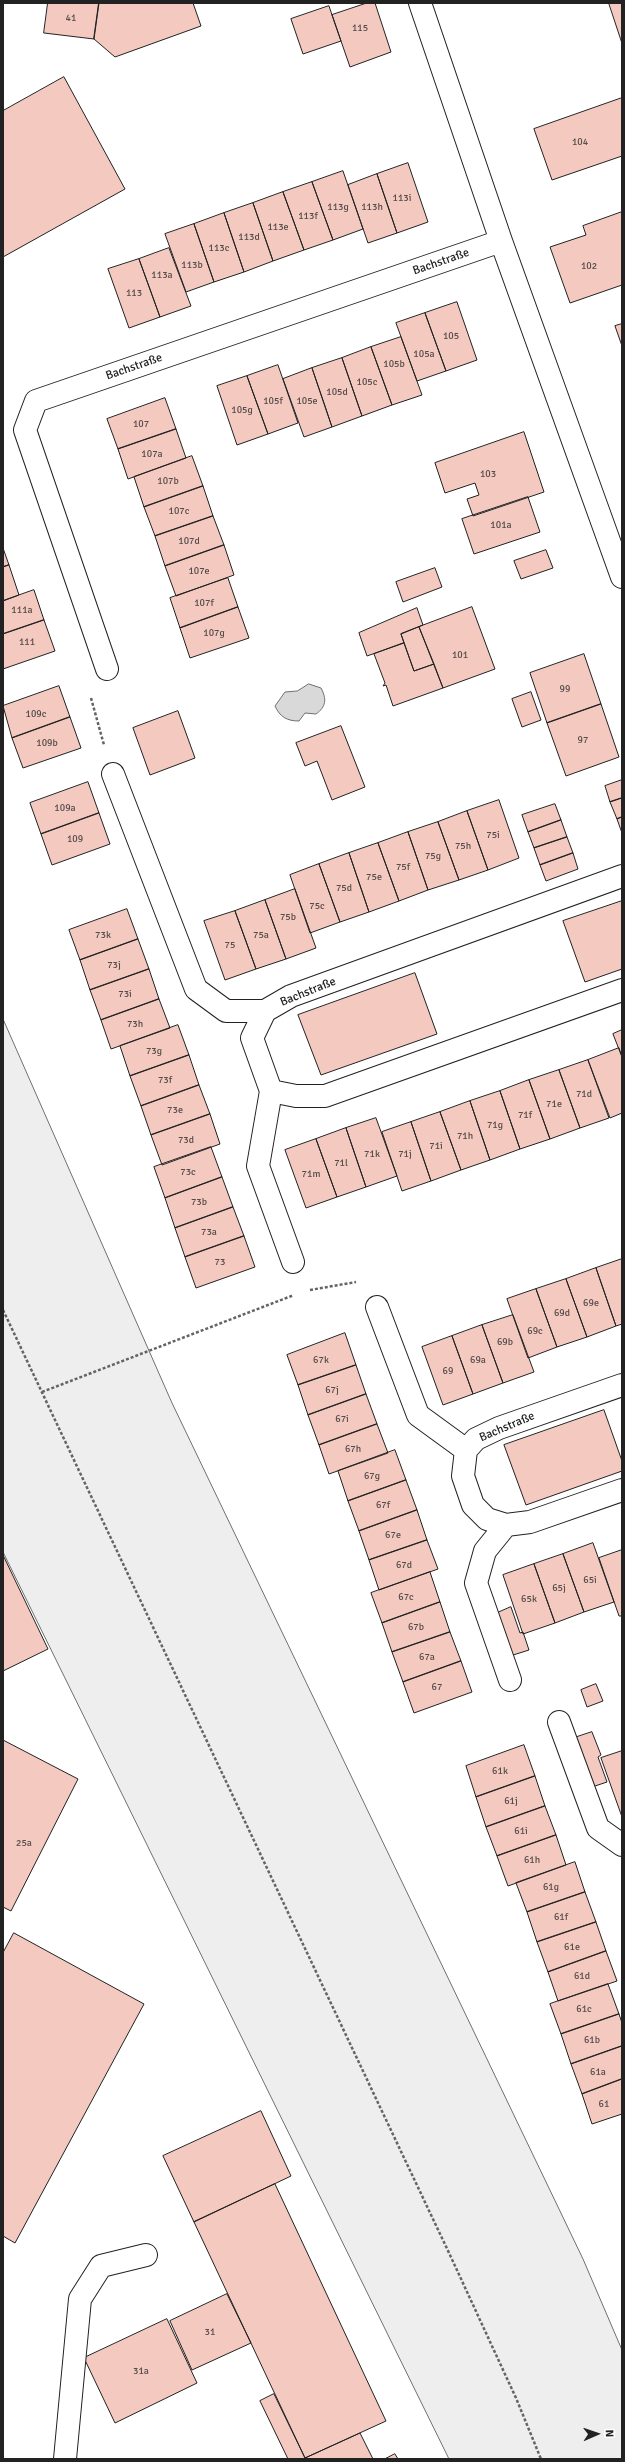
<!DOCTYPE html>
<html>
<head>
<meta charset="utf-8">
<style>
	body { margin:0 }
	#map { position:relative; width:625px; height:2462px; overflow:hidden; background:#fff; font-family:Signika,sans-serif }
	canvas { display:block }
	.frame { position:absolute; inset:0; border:4px solid #222; pointer-events:none }
	.north { position:absolute; left:577px; top:2414px; width:40px; height:40px; -webkit-text-stroke:3px #fff; paint-order:stroke; rotate:88deg; font-size:11px; font-weight:700; line-height:16px; text-align:center; color:#222 }
	.north::after { content:''; display:block; margin:auto; width:14px; height:18px; background:#222; clip-path:polygon(50% 0,100% 100%,50% 72%,0 100%) }
</style>
</head>
<body>
<div id="map">
<canvas width="625" height="2462"></canvas>
<div class="frame"></div>
<div class="north">N</div>
</div>
<script>
const context = document.querySelector('canvas').getContext('2d');
context.lineJoin = 'round';
function fill(path, color) {
  context.fillStyle = color;
  context.fill(path, 'evenodd');
}
function trace(path, color, width, dash) {
  context.strokeStyle = color;
  context.lineWidth = width;
  context.lineCap = dash ? 'butt' : 'round';
  context.setLineDash(dash || []);
  context.stroke(path);
}
function write(font, color, halo, rows, align = 'center') {
  context.font = font + ' Signika,sans-serif';
  context.lineWidth = 3;
  context.setLineDash([]);
  context.textBaseline = 'middle';
  context.strokeStyle = halo;
  context.fillStyle = color;
  for (const [text, x, y, turn = 0] of rows) {
    context.save();
    context.translate(x, y);
    context.rotate((+turn || 0) * Math.PI / 180);
    context.textAlign = isNaN(turn) ? turn : align;
    if (halo) context.strokeText(text, 0, 0);
    context.fillText(text, 0, 0);
    context.restore();
  }
}
const green = new Path2D(`
	M3,1019l169,384 411,856 39,91v109h-173l-446,-907z`);
const water = new Path2D(`
	M309,684l12,4c6,11 5,19 -5,26l-11,-1 -6,8c-12,0 -19,-4 -24,-15l10,-14 12,-1z`);
const building = new Path2D(`
	M48,3h51l-5,36 -50,-6z
	M99,3h94l8,23 -86,31 -21,-18z
	M367,3h8l16,49 -41,15 -18,-52z
	M609,3h13v40z
	M329,6l12,35 -38,13 -12,-35z
	M64,77l61,112 -122,68v-146z
	M622,98v58l-70,24 -18,-51z
	M408,163l20,59 -31,11 -20,-59z
	M343,171l20,58 -30,11 -21,-58z
	M377,174l20,59 -29,10 -20,-58z
	M312,182l21,58 -29,10 -21,-58z
	M283,192l21,58 -31,11 -20,-58z
	M253,203l20,58 -29,11 -20,-59z
	M622,212v73l-52,18 -20,-56 36,-12 -3,-9z
	M224,213l20,59 -30,10 -20,-58z
	M194,224l20,58 -28,10 -21,-58z
	M169,248l22,58 -31,11 -21,-58z
	M139,259l21,58 -31,11 -21,-59z
	M457,302l20,58 -31,11 -21,-58z
	M425,313l21,58 -29,10 -21,-58z
	M622,324v22l-7,-20z
	M401,337l21,58 -30,10 -21,-58z
	M371,347l21,58 -30,11 -20,-58z
	M342,358l20,58 -30,11 -20,-59z
	M278,365l20,58 -30,11 -21,-58z
	M312,368l20,59 -28,10 -21,-58z
	M247,376l21,58 -31,11 -20,-59z
	M165,398l11,31 -58,20 -11,-30z
	M176,429l10,29 -58,21 -10,-30z
	M524,432l20,60 -71,24 -6,-17 12,-4 -4,-12 -30,10 -10,-30z
	M192,456l11,30 -59,21 -10,-30z
	M203,486l10,30 -58,20 -11,-29z
	M528,497l12,35 -66,22 -12,-35z
	M213,516l11,29 -59,21 -10,-30z
	M224,545l10,30 -58,21 -11,-30z
	M3,548l6,17 -6,2z
	M546,550l7,18 -32,11 -7,-18z
	M9,565l10,30 -16,6v-34z
	M435,568l7,19 -39,15 -7,-20z
	M228,578l10,29 -58,21 -10,-30z
	M34,590l10,30 -41,14v-33z
	M238,607l11,31 -59,20 -10,-30z
	M472,607l23,62 -52,19 -24,-61z
	M417,608l6,17 -22,9 3,9 -37,13 -8,-23z
	M44,620l11,31 -52,18v-35z
	M419,627l15,37 -20,7 -13,-37z
	M404,643l10,28 20,-7 9,24 -50,18 -7,-21 -3,1 2,-3 -11,-29z
	M584,654l17,50 -54,19 -17,-50z
	M59,686l11,31 -58,21 -9,-32z
	M531,692l10,28 -19,7 -10,-28z
	M601,704l18,53 -53,19 -19,-53z
	M178,711l17,47 -45,17 -17,-47z
	M70,717l11,31 -58,20 -11,-30z
	M341,726l24,61 -33,13 -15,-39 -12,5 -9,-23z
	M622,780v18l-12,4 -5,-16z
	M88,782l11,31 -58,21 -11,-31z
	M622,798v19l-5,2 -7,-17z
	M499,800l20,58 -31,12 -21,-59z
	M555,804l6,16 -33,12 -6,-17z
	M467,811l21,59 -29,10 -21,-58z
	M99,813l11,31 -58,21 -11,-31z
	M622,817v16l-5,-14z
	M561,820l6,17 -33,11 -6,-16z
	M438,822l21,58 -31,10 -20,-58z
	M408,832l20,58 -29,11 -21,-58z
	M567,837l6,16 -33,12 -6,-17z
	M378,843l21,58 -30,11 -20,-59z
	M349,853l20,59 -29,10 -21,-58z
	M573,853l5,16 -32,12 -6,-16z
	M319,864l21,58 -30,11 -20,-58z
	M295,889l21,59 -30,11 -21,-59z
	M265,900l21,59 -30,10 -21,-58z
	M622,901v68l-37,13 -22,-61z
	M127,909l11,30 -58,21 -11,-30z
	M235,911l21,58 -31,11 -21,-59z
	M138,939l11,30 -59,21 -10,-30z
	M149,969l10,30 -58,21 -11,-30z
	M415,973l22,61 -116,41 -23,-60z
	M159,999l11,29 -59,21 -10,-29z
	M178,1025l11,30 -59,21 -10,-30z
	M622,1030v27l-9,-23z
	M619,1048l3,9v56l-12,5 -22,-58z
	M189,1055l10,30 -58,21 -11,-30z
	M588,1060l21,58 -29,10 -21,-58z
	M559,1070l21,58 -30,11 -21,-59z
	M529,1080l21,59 -30,10 -20,-58z
	M199,1085l11,29 -59,21 -10,-29z
	M500,1091l20,58 -30,11 -20,-59z
	M470,1101l20,59 -29,10 -21,-58z
	M440,1112l21,58 -30,11 -20,-59z
	M210,1114l10,30 -58,21 -11,-30z
	M376,1118l21,58 -31,11 -20,-59z
	M411,1122l20,59 -29,10 -20,-59z
	M346,1128l20,59 -29,10 -21,-58z
	M316,1139l21,58 -31,11 -21,-58z
	M211,1147l11,30 -57,21 -11,-31z
	M222,1177l11,30 -58,21 -10,-30z
	M233,1207l11,29 -59,21 -10,-29z
	M244,1236l11,31 -59,21 -11,-31z
	M622,1259v65l-6,2 -20,-58z
	M596,1268l20,58 -29,11 -21,-58z
	M566,1279l21,58 -30,10 -21,-58z
	M536,1289l21,58 -29,11 -21,-59z
	M513,1315l21,57 -31,11 -21,-58z
	M482,1325l21,58 -30,11 -21,-58z
	M345,1333l11,32 -58,20 -11,-30z
	M452,1336l21,58 -30,11 -21,-58z
	M356,1365l10,29 -58,21 -10,-30z
	M366,1394l11,30 -58,21 -11,-30z
	M604,1410l18,51v10l-96,34 -22,-60z
	M377,1424l11,29 -59,21 -10,-29z
	M395,1450l11,30 -58,21 -10,-30z
	M406,1480l11,30 -58,21 -11,-30z
	M417,1510l10,30 -58,20 -10,-29z
	M427,1540l11,29 -59,21 -10,-30z
	M593,1543l21,59 -30,10 -21,-58z
	M622,1550v66h-3l-20,-58z
	M563,1554l21,58 -29,11 -21,-59z
	M3,1555l45,94 -45,22z
	M534,1564l21,59 -32,11 -20,-59z
	M430,1572l10,30 -58,21 -11,-30z
	M440,1602l10,30 -58,20 -10,-29z
	M511,1607l9,26 3,-1 6,18 -19,6 -15,-42z
	M450,1632l11,29 -58,21 -11,-30z
	M461,1661l11,31 -58,21 -11,-31z
	M596,1684l7,17 -16,6 -6,-17z
	M592,1732l9,23 -3,2 9,25 -15,5 -18,-49z
	M3,1740l75,39 -67,132 -8,-4z
	M524,1745l11,31 -59,21 -10,-31z
	M622,1751v66l-21,-59z
	M535,1776l10,30 -59,21 -10,-30z
	M545,1806l11,29 -59,21 -11,-29z
	M556,1835l10,30 -58,21 -11,-30z
	M575,1862l10,30 -58,20 -11,-29z
	M585,1892l11,30 -59,20 -10,-30z
	M596,1922l10,29 -58,21 -11,-30z
	M14,1933l130,71 -129,239 -12,-7v-283z
	M606,1951l11,30 -59,20 -10,-29z
	M608,1984l11,30 -58,20 -11,-30z
	M619,2014l3,9v23l-51,18 -10,-30z
	M622,2046v33l-40,15 -11,-30z
	M622,2079v35l-30,10 -10,-30z
	M261,2111l30,65 -97,46 -31,-66z
	M275,2184l111,237 -81,37 -111,-236z
	M227,2294l24,49 -59,27 -22,-49z
	M167,2319l30,64 -82,40 -31,-65z
	M274,2394l31,64 55,-25 13,26h-85l-28,-58z
	M395,2454l3,5h-13z`);
const path = new Path2D(`
	M91,698l13,47
	M310,1290l46,-8
	M3,1310l447,945 66,143 25,61
	M42,1392l252,-97`);
const minor = new Path2D(`
	M420,3l81,238 121,336
	M107,669l-82,-239 11,-29 465,-160
	M113,774l83,215 30,22h39
	M622,876l-331,120 -26,15 -13,27 19,53 25,5h29l297,-106
	M271,1091l-13,75 35,96
	M377,1307l41,108 48,35
	M622,1385l-123,43 -23,11 -10,11 -3,26 10,29 14,14 19,6 24,-3 92,-32
	M506,1525l-21,26 -9,32 34,97
	M559,1722l39,106 24,17
	M65,2459l15,-160 21,-33 45,-11`);
const numberNames = [
	["41",71,18],
	["115",360,28],
	["104",580,142],
	["113i",402,198],
	["113g",338,207],
	["113h",372,207],
	["113f",308,216],
	["113e",278,227],
	["113d",249,237],
	["113c",219,248],
	["113b",192,265],
	["102",589,266],
	["113a",162,275],
	["113",134,293],
	["105",451,336],
	["105a",424,354],
	["105b",394,364],
	["105c",367,382],
	["105d",337,392],
	["105f",273,401],
	["105e",307,401],
	["105g",242,410],
	["107",141,424],
	["107a",152,454],
	["103",488,474],
	["107b",168,481],
	["107c",179,511],
	["101a",501,525],
	["107d",189,541],
	["107e",199,571],
	["107f",204,603],
	["111a",22,610],
	["107g",214,633],
	["111",27,642],
	["101",460,655],
	["99",565,689],
	["109c",36,714],
	["97",583,740],
	["109b",47,743],
	["109a",65,808],
	["75i",493,835],
	["109",75,839],
	["75h",463,846],
	["75g",433,856],
	["75f",403,867],
	["75e",374,877],
	["75d",344,888],
	["75c",317,906],
	["75b",288,917],
	["73k",103,935],
	["75a",261,935],
	["75",230,945],
	["73j",114,965],
	["73i",125,994],
	["73h",135,1024],
	["73g",154,1051],
	["73f",165,1080],
	["71d",584,1094],
	["71e",554,1104],
	["73e",175,1110],
	["71f",525,1115],
	["71g",495,1125],
	["71h",465,1136],
	["73d",186,1140],
	["71i",436,1146],
	["71k",372,1154],
	["71j",405,1154],
	["71l",341,1163],
	["73c",188,1172],
	["71m",311,1174],
	["73b",199,1202],
	["73a",209,1232],
	["73",220,1262],
	["69e",591,1303],
	["69d",562,1313],
	["69c",535,1331],
	["69b",505,1342],
	["67k",321,1360],
	["69a",478,1360],
	["69",448,1371],
	["67j",332,1390],
	["67i",342,1419],
	["67h",353,1449],
	["67g",372,1476],
	["67f",383,1505],
	["67e",393,1535],
	["67d",404,1565],
	["65i",590,1580],
	["65j",559,1588],
	["67c",406,1597],
	["65k",529,1599],
	["67b",416,1627],
	["67a",427,1657],
	["67",437,1687],
	["61k",500,1771],
	["61j",511,1801],
	["61i",521,1831],
	["25a",24,1843],
	["61h",532,1860],
	["61g",551,1887],
	["61f",561,1917],
	["61e",572,1947],
	["61d",582,1976],
	["61c",584,2009],
	["61b",592,2040],
	["61a",598,2072],
	["61",604,2104],
	["31",210,2332],
	["31a",141,2371]
];
const streetNames = [
	["Bachstraße",441,262,-19],
	["Bachstraße",134,367,-19],
	["Bachstraße",308,992,-22],
	["Bachstraße",507,1427,-23]
];
fill(green, '#eee');
trace(green, '#6f6f6f', 1);
fill(water, '#d9d9d9');
trace(water, '#6f6f6f', 1);
fill(building, '#f3c9c0');
trace(building, '#222', 1);
trace(minor, '#222', 24);
trace(path, '#646464', 2.5, [3, 2]);
trace(minor, '#fff', 22);
write('10px', '#564c4a', null, numberNames);
write('12px', '#222', '#fff', streetNames);
</script>
</body>
</html>
